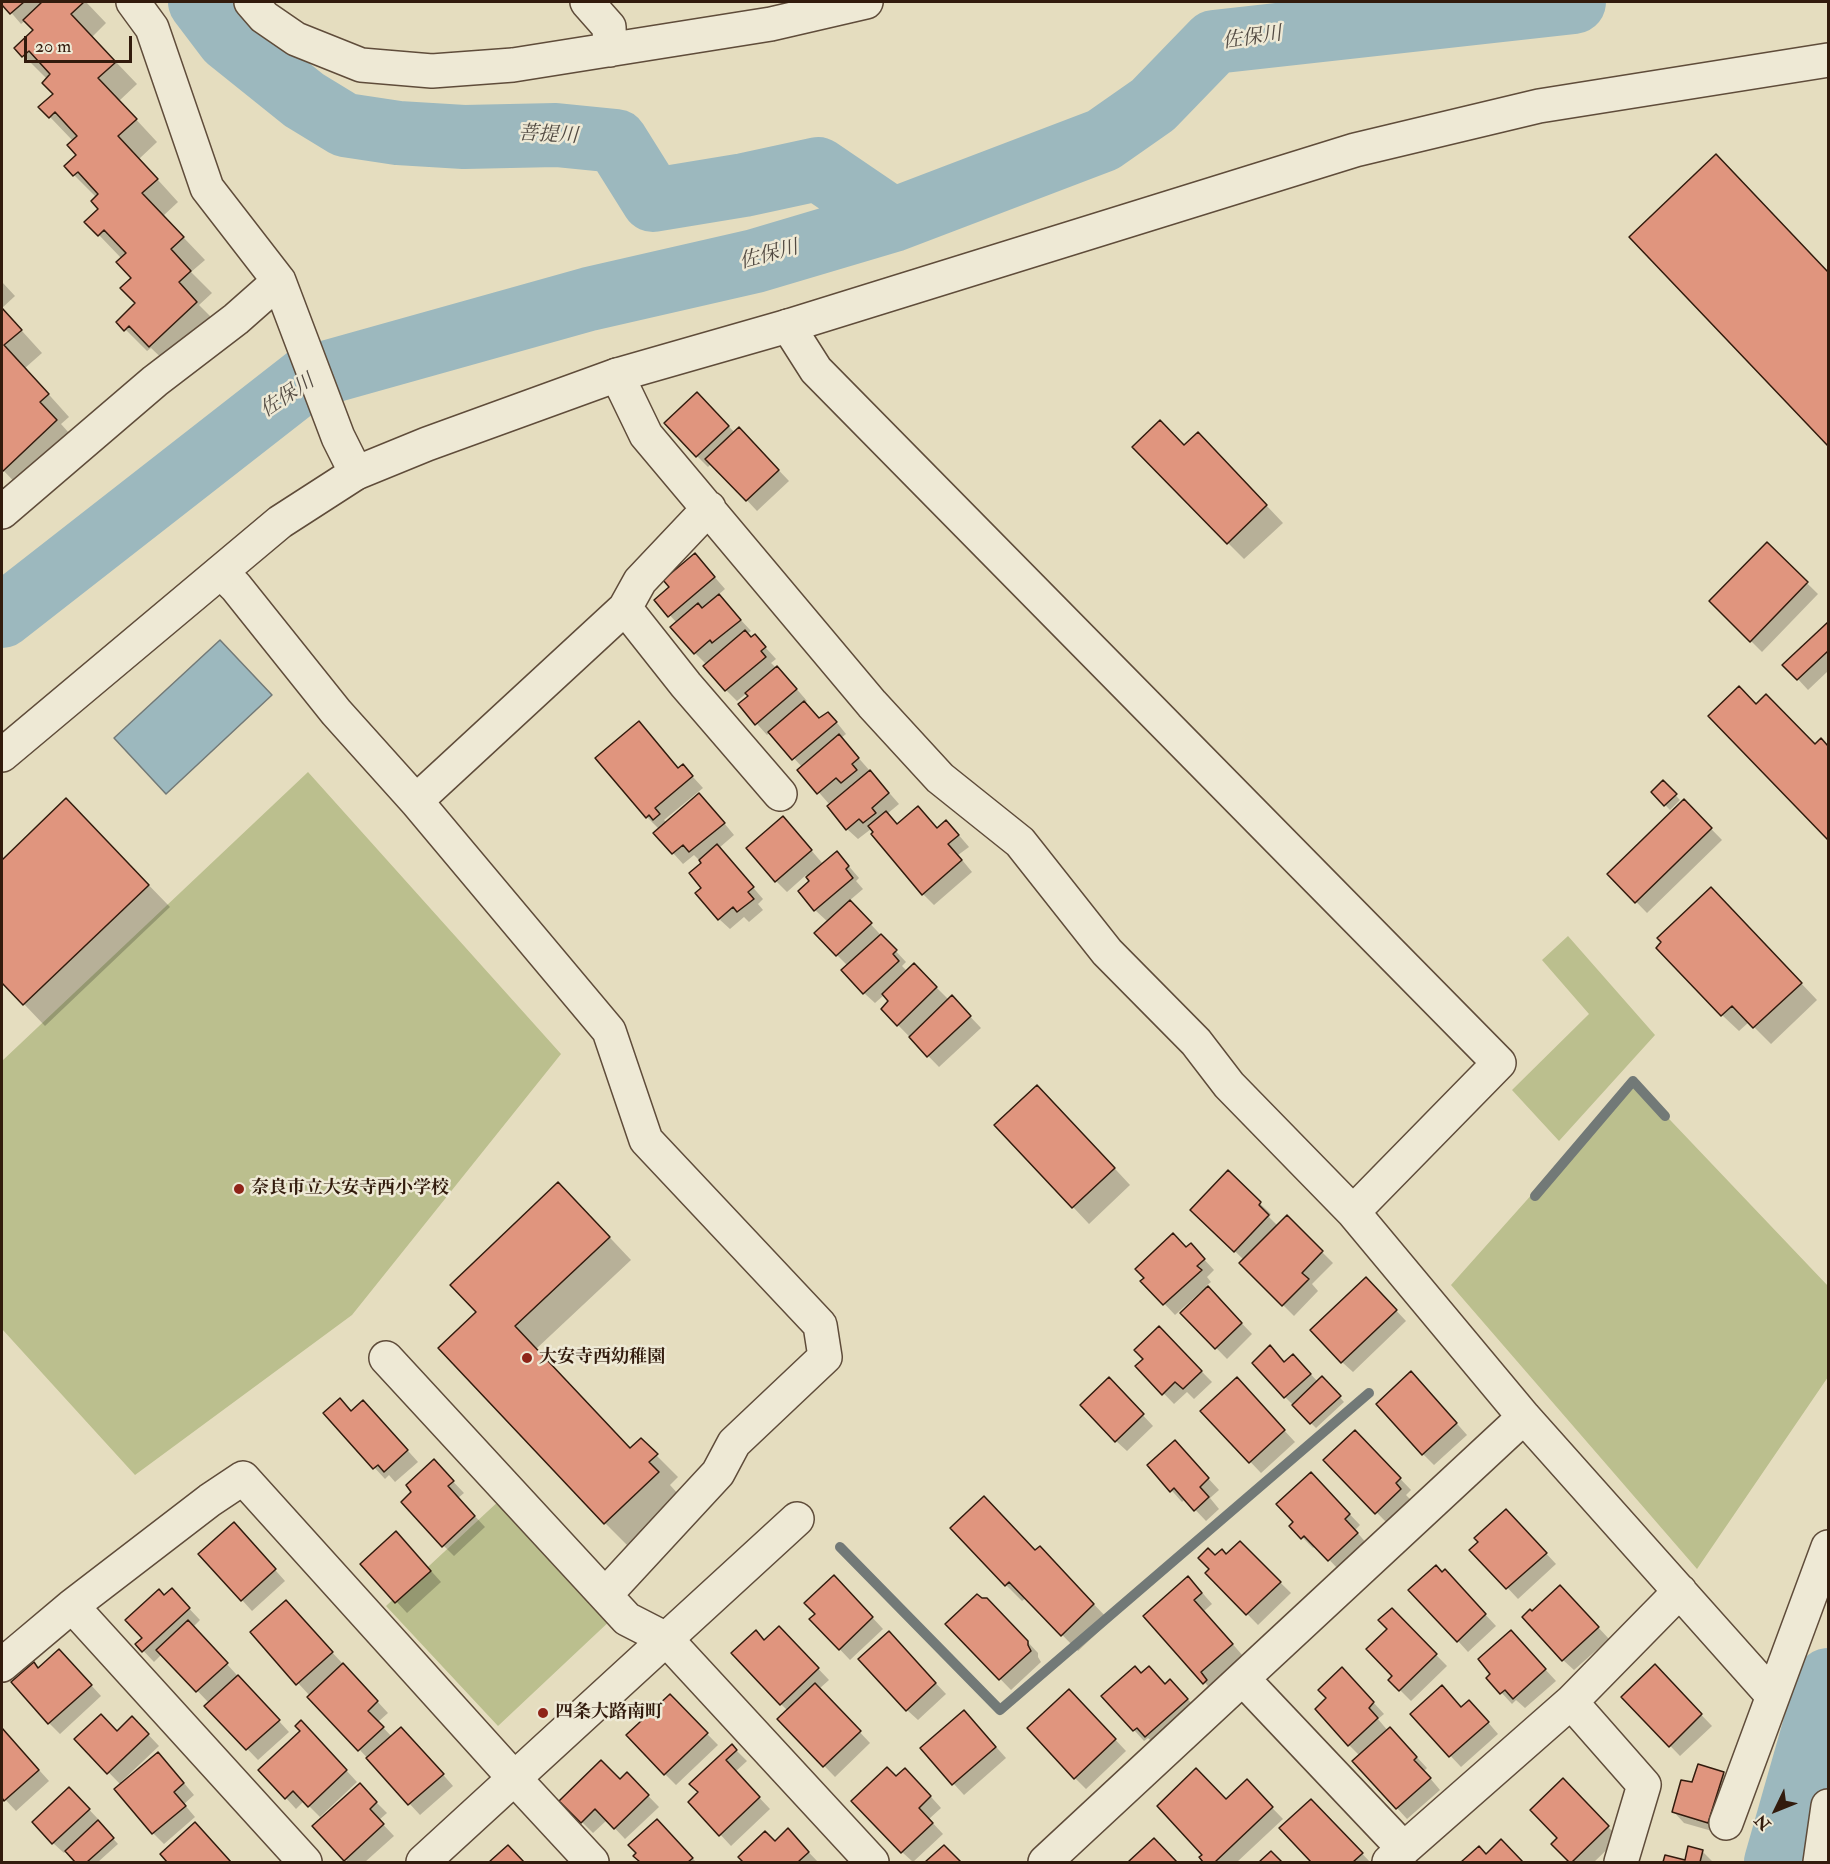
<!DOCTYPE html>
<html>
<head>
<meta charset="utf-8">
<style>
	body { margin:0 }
	#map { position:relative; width:1830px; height:1864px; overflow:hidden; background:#e5ddbf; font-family:"IM FELL Double Pica",serif }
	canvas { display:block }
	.frame { position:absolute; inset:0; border:3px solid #321b0d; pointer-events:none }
	.north { position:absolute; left:1746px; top:1780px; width:60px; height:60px; -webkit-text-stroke:4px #eee9d5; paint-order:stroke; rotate:227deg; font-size:16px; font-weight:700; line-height:24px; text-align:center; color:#321b0d }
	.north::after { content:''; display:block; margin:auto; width:21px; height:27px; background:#321b0d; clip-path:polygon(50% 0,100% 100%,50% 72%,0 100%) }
	.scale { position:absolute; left:24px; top:36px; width:108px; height:27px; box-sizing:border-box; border:3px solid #321b0d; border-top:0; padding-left:8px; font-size:18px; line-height:21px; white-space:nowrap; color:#321b0d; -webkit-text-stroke:4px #eee9d5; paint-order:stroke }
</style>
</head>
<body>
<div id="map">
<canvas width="1830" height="1864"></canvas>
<div class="frame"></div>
<div class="north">N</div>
<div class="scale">20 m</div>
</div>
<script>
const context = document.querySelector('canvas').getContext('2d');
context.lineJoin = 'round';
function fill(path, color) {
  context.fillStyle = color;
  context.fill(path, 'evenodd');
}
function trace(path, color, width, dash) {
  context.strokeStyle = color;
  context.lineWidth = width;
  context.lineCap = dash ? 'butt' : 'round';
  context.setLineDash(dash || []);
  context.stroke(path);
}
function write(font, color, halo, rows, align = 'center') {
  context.font = font + ' "IM FELL Double Pica","Noto Serif JP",serif';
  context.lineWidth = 5;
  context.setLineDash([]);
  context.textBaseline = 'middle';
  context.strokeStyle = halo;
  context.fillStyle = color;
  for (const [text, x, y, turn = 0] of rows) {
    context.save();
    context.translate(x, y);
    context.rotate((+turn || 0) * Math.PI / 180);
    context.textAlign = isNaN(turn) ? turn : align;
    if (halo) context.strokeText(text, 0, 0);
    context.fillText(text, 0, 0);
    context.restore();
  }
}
const green = new Path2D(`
	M308,772l253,282 -209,261 -217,160 -133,-146v-268z
	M1568,936l87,99 -96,106 -47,-51 77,-76 -47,-54z
	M1633,1081l195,205v91l-131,192 -246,-284z
	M502,1498l112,119 -116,109 -112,-120z`);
const water = new Path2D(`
	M220,640l52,55 -106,99 -52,-56z`);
const shadow = new Path2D(`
	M2,2h84l20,21 -14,14 45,47 -18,17 38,41 -18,17 39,43 -15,14 42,44 -14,12 21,21 -13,12 19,19 -46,44 -21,-20 -4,3 -29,-29 19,-19 -4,-25 -11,-19 -23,-24 2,-26 -4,-11 -23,-23 5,-20 -6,-14 -23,-24 5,-23 -8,-15 -31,-31 19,-18 -9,-10 -5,4z
	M1738,178l90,95v171l-197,-207z
	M2,282l13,14 -13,12z
	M2,309l40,44 -17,15 44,49 -8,7 17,19 -53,50 -23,-24z
	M708,404l27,29 15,7 39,41 -32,30 -45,-48 -4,4 -11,-11z
	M1184,446l30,4 69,73 -39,36 -16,-16z
	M1767,544l51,50 -56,58 -51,-51z
	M705,566l20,23 -7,6 33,36 -4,3 5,5 3,-3 21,23 -5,4 17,16 19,22 -3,2 16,17 7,-6 11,10 8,10 -5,4 58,66 -12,10 11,11 59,8 12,14 -11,8 14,17 -38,33 -11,-11 -52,-65 -13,10 -11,-10 -17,-24 -31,-35 3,-3 -32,-35 -3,3 -27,-30 10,-9 -3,-3 -10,8 -11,-11 -19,-25 -12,-12 -18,-30 -21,-23z
	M1828,624v47l-20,19 -23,-25z
	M1756,706l59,40 6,-6 7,8v90l-118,-122z
	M639,723l40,46 4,-3 20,22 -39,32 3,3 43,-17 24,29 -15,13 44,51 -5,5 5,6 -14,12 -5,-5 -14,12 -11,-10 -16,-31v-24l-9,-9 -11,9 -10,-11 -14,-24 -12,-12z
	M1663,782l17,18 -10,10 -17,-18z
	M66,800l104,107 -125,119 -43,-45v-119z
	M1684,801l38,39 -75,73 -38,-39z
	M793,829l30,35 13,-11 11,11 12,14 -3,3 7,8 -14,12 57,61 -4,4 6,6 6,-7 35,35 13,8 19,20 -42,39 -41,-42 -8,-24 -6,-6 -9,8 -11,-10 -16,-27 -11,-11 -9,-33 -13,-12 -4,-29 -5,-6 -19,17 -11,-11z
	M1727,905l90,95 -46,44 -22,-22 -10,9 -17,-16z
	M1054,1103l76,82 -41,39 -93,-99z
	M1228,1173l43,41 -2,3 9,9 9,-9 46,46 -21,21 6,7 -24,25 -53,-53 3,-3 -52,-50z
	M580,1206l51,54 -95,89 95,100 10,-9 37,37 -8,8 9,10 -52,50 -22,-22 -127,-211z
	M1187,1249l14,7 13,14 -7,7 4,5 -5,4 46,48 -25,25 -45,-46 22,-20 -2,-2 -27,24 -32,-34z
	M1377,1290l29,31 -53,51 -11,-10z
	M1159,1328l53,54 -18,17 -7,-7 -13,12 -37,-38 8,-7z
	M1285,1363l19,4 14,15 4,-4 22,24 -28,26 -31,-31z
	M1109,1379l44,47 -26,25 -11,-10z
	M1422,1384l45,51 -33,30 -11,-11z
	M1247,1390l48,52 -34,31 -59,-62z
	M340,1400l12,12 22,1 44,49 -23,20 -6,-7 -4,4 -60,-65z
	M1366,1443l45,47 -5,5 5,5 -24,23 -62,-63z
	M1185,1453l34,37 -9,8 9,11 -13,12 -21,-22 -3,3 -33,-37z
	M444,1472l20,21 -6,5 27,29 -31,29 -11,-11z
	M1322,1485l38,40 -5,5 13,15 -28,26 -24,-25 -3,2 -22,-22z
	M1517,1522l39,42 -38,35 -46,-49 8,-8z
	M244,1535l41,46 -33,30 -10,-11z
	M1240,1543l51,50 -33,32 -51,-52 8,-16 11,-1z
	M407,1544l34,38 -34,31 -45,-49z
	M1036,1552l20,13 54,56 -32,30 -52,-53 -4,3 -16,-16z
	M1455,1582l41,44 -28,26 -10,-11z
	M845,1588l38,41 -33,31 -39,-41z
	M1199,1589l13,15 -8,7 39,45 -32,28 6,8 -2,2 -69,-78z
	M164,1597l18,4 18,19 -7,7 96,105 -31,28 -52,-54 3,-3 -47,-49 -8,8 -17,-18 7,-6z
	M1571,1598l38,41 -35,31 -11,-10 -31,-47z
	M998,1610l40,43v4l3,5 -30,28 -64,-66z
	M1392,1610l55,56 -36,35 -21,-21 4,-4 -5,-47z
	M296,1613l92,100 -10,9 14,15 20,2 41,47 -33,29 -122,-132z
	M790,1639l39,41 -10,9 51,54 -35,34 -56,-58 9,-8 -7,-7 -16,-63z
	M1521,1643l35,38 -31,27 -9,-8 -4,4 -24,-26z
	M899,1644l47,50 -28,26 -11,-10z
	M70,1662l31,34 -41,38 -11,-11 -10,-54z
	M1665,1677l47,49 -32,30 -57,-59z
	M1353,1680l31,34 -6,5 10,12 13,9 26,28 -3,3 16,19 -33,29 -53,-58 6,-5 -11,-11 -20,-46z
	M1166,1685l15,7 17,18 -41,37 -9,-9 -4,3 -10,-11z
	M670,1696l48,49 -42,40 -11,-11z
	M1080,1702l46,49 -40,38 -11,-11z
	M1461,1708l19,5 18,21 -37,33 -49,-52z
	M974,1722l32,36 -42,37 -42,-46z
	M2,1729l47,52 -33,30 -14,-15z
	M143,1729l16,17 -38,36 1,2 47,-19 25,30 -10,9 11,13 -31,27 -11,-11 -32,-48 -45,-46z
	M312,1733l45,49 -37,35 -16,-16 -8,8 -10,-11z
	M732,1746l15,15 -12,11 35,37 -39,37 -41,-44 10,-10z
	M1723,1773l11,11 -15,49 -35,-10 -10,-11 19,-28z
	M627,1774l32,33 -34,32 -18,-19 -14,13 -32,-32 59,-20z
	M896,1778l20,2 25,28 -12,11 14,15 -30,28 -11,-10z
	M1563,1781l56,57 -25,24h-23l-18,-18 6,-6z
	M1247,1782l36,37 -46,43h-32l-4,-4 3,-3 22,-54z
	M370,1796l17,17 -8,7 15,16 -29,26h-17l-34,-36z
	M80,1800l19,20 -1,2 20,22 -20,18h-21l-11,-11 -2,2 -11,-10z
	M1322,1811l48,51h-57l-32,-34z
	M668,1832l28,30h-54l-7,-6z
	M206,1835l24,27h-61l-7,-8z
	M1154,1840l22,22h-46z
	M798,1841l20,21h-73l-5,-5 35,-15z
	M1501,1841l20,21h-58l16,-14 7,7z
	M1702,1851l11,11h-49l2,-6 20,5z`);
const stream = new Path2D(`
	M1535,1196l98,-115 32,35
	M840,1547l160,163 369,-317`);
const river = new Path2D(`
	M200,2l28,37 76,61 41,25 53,8 66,4 92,-2 60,6 37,59 91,-15 74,-16 75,51
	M2,616l305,-238 282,-79 166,-38 138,-41 210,-80 50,-35 61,-63 360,-40
	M1776,1862l52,-182`);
const building = new Path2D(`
	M2,2h22l-14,12 -8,-9z
	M42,2h42l-13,12 45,48 -18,16 39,41 -19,17 40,43 -16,14 42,44 -13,12 20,22 -12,11 18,20 -48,45 -20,-21 -5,5 -8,-9 19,-19 -15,-15 11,-10 -15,-16 10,-9 -22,-23 -6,6 -14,-14 14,-13 -7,-8 7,-7 -20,-22 -5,4 -9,-10 12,-11 -9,-10 10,-9 -22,-24 -6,6 -11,-11 15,-13 -11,-11 8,-9 -21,-23 -7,6 -8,-9 19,-18 -10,-10z
	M1716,154l112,118v174l-199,-209z
	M2,308l20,22 -18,15 45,49 -9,8 17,18 -55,52z
	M697,392l32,34 -33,31 -32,-34z
	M1160,420l24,25 14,-13 69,73 -40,39 -95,-97z
	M739,427l40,43 -33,31 -41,-42z
	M1767,542l41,40 -58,60 -41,-41z
	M695,553l20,24 -47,40 -14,-17 15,-13 -6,-7z
	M719,594l22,26 -29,23 -2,-3 -16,14 -24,-27 28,-24 4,5z
	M1828,622v29l-31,29 -15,-15z
	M745,630l6,7 4,-3 11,13 -5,4 5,6 -41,34 -22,-25z
	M777,666l20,23 -42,36 -17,-21 10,-8 -3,-3z
	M1739,686l17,18 10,-10 49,50 6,-6 7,8v94l-120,-124z
	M804,701l15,17 9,-6 9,10 -45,38 -24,-28z
	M639,721l39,47 5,-4 10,12 -38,32 5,6 -7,6 -4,-5 -3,3 -51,-60z
	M839,734l20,24 -7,6 5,6 -16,13 -5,-5 -19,16 -20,-24z
	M870,770l19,23 -17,15 4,5 -13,10 -4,-4 -13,11 -19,-24z
	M1663,780l14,14 -13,12 -13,-14z
	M699,793l26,30 -36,29 -6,-7 -11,9 -19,-21z
	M66,798l83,87 -126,120 -21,-22v-123z
	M1684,799l28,29 -77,75 -28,-29z
	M918,806l19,22 9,-8 13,15 -11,9 14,16 -40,35 -51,-61 2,-2 -5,-6 18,-15 11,13z
	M783,816l29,34 -37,32 -29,-34z
	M717,844l37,43 -6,5 6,7 -17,13 -4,-5 -15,13 -23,-27 6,-5 -12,-15 12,-10 -2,-3z
	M837,851l12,15 -3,3 7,9 -39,33 -16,-20 11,-10 -3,-4z
	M1711,887l91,96 -49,45 -21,-22 -11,10 -65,-68 5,-6 -4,-4z
	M850,900l22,23 -36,33 -22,-23z
	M881,934l16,16 -4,4 6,7 -36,33 -22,-24z
	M914,963l23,24 -40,39 -16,-17 7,-8 -6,-7z
	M952,995l19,21 -44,41 -18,-20z
	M1037,1085l78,83 -43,40 -78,-83z
	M1228,1170l33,32 -2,3 10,10 -35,37 -44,-42z
	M558,1182l52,55 -95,89 115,122 11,-10 17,16 -9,8 10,10 -55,52 -166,-176 38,-36 -26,-27z
	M1287,1215l36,36 -21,22 7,6 -27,27 -43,-43z
	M1173,1233l13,14 5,-4 14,16 -8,7 5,4 -39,35 -23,-24 4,-3 -9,-9z
	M1366,1277l31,33 -56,53 -31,-33z
	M1208,1286l34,37 -27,26 -35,-36z
	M1159,1326l43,45 -19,18 -8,-7 -13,13 -27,-29 8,-7 -9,-9z
	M1270,1345l14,17 9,-8 18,20 -27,24 -32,-35z
	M1411,1371l46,52 -35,32 -46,-51z
	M1322,1376l19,20 -31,28 -18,-19z
	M1109,1377l35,37 -29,28 -35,-37z
	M1237,1377l48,53 -36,33 -49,-52z
	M340,1398l11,13 12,-11 45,50 -24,22 -6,-7 -5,4 -50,-56z
	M1355,1430l46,48 -5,5 5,6 -26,25 -52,-54z
	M1175,1440l34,38 -9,9 9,10 -15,14 -20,-23 -4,4 -23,-27z
	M434,1459l20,22 -6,5 27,30 -33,31 -41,-45 10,-10 -5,-7z
	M1311,1472l39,42 -5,5 13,14 -30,28 -24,-25 -3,3 -12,-13 4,-4 -17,-18z
	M984,1496l51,54 5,-4 54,58 -33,32 -52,-54 -4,4 -55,-58z
	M1506,1509l41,44 -41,36 -37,-39 9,-8 -4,-4z
	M234,1522l42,47 -35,32 -43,-47z
	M396,1531l35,40 -36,32 -35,-39z
	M1240,1541l41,41 -35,33 -41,-42 4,-4 -11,-11 10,-10 7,7 7,-6 4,5z
	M1436,1565l6,7 3,-3 41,45 -29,28 -49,-52z
	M834,1575l39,42 -34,33 -30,-31 6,-5 -11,-11z
	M1188,1576l14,17 -8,7 39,44 -32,28 6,8 -4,4 -60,-68z
	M1560,1585l39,42 -37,34 -40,-44 8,-8 2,2z
	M172,1588l18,20 -48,44 -7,-8 7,-6 -17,-18 34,-31 5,6z
	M977,1594l5,4h5l41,43v4l3,6 -32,29 -54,-56z
	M286,1600l47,52 -37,33 -46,-53z
	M1392,1608l45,46 -38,37 -11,-11 4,-4 -26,-27 21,-20 -9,-9z
	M188,1620l40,43 -32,29 -40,-42z
	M779,1626l40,42 -39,37 -49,-52 25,-23 8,10z
	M1511,1630l35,39 -33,30 -8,-9 -5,4 -14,-16 4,-4 -12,-15z
	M889,1631l47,52 -30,28 -48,-52z
	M59,1649l33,36 -44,39 -37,-42 23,-20 4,6z
	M343,1663l35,38 -10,10 16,16 -26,24 -51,-54z
	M1655,1664l47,50 -33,33 -48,-50z
	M1135,1666l6,7 8,-7 16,18 5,-5 18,20 -43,38 -8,-9 -4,3 -32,-35z
	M1342,1667l32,35 -5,6 9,10 -30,28 -33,-37 11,-11 -8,-8z
	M238,1675l42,45 -34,30 -42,-44z
	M815,1683l46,48 -38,36 -46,-48z
	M1442,1685l19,22 8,-7 20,22 -40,35 -39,-43z
	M1069,1689l47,50 -42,40 -47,-51z
	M670,1694l38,39 -44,42 -38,-40z
	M964,1710l32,37 -44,38 -32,-37z
	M101,1714l16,17 15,-15 17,18 -42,40 -33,-35z
	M301,1720l46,50 -39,37 -15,-16 -8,8 -27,-29 42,-39 -5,-5z
	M401,1727l43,47 -36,31 -42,-47z
	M1390,1727l27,30 -3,3 17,18 -35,31 -44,-48z
	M2,1728l37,42 -35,31 -2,-3z
	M732,1744l5,6 -11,10 34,37 -41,39 -31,-34 10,-10 -9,-8z
	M158,1752l26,31 -10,9 12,14 -34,28 -38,-45z
	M601,1760l19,19 7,-7 22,23 -35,34 -19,-20 -14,14 -22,-22z
	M1698,1764l26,8 -16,51 -36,-11 9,-32 11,2z
	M887,1767l9,9 9,-8 26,28 -12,12 14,15 -32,30 -50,-52z
	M1196,1768l30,31 21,-20 26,28 -58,55h-12l-4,-5 3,-2 -45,-49z
	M1563,1778l46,48 -37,36h-3l-18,-18 6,-6 -27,-28z
	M360,1783l17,19 -7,7 14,15 -40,37 -32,-35z
	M69,1787l21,22 -38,35 -20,-22z
	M1311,1799l52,54 -10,9h-42l-32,-34z
	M657,1819l36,39 -5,4h-48l-7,-6 3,-3 -8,-8z
	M98,1820l16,18 -27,24h-12l-10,-11z
	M195,1822l36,40h-64l-7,-8z
	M788,1828l21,24 -11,10h-55l-5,-5 27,-26 10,10z
	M1154,1838l23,24h-49z
	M1501,1839l22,23h-62l18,-16 7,8z
	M508,1845l16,17h-35z
	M944,1845l17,17h-36z
	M1688,1846l15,4 -3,12h-37l2,-7 20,5z
	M1271,1851l11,11h-23z`);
const minor = new Path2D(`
	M133,2l19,26 55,160 72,93 59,156 18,36
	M251,2l13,15 32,22 65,26 71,6 81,-6 258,-41 95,-22
	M587,2l22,25 1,23
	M788,326l28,44 683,693 -146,149
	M617,375l29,60 226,269 68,74 80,64 87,110 89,90 33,43 124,127 171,205 248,278
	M2,512l153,-131 81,-62 43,-38
	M221,572l15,15 100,125 80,89 193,230 37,109 174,185 5,32 -91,86 -16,30 -112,121
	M625,608l61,77 94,109
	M416,801l209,-193 15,-27 69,-73
	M386,1358l241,261 39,20 206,223
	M72,1606l233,256
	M2,1665l70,-59 138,-106 33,-22 272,301 77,83
	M1243,1679l161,170
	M1571,1702l73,83 -23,77
	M1726,1823l102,-276
	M1045,1862l479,-445
	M1389,1862l182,-160 109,-111`);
const tertiary = new Path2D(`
	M2,755l278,-233 76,-49 71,-29 190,-69 171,-49 567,-176 184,-44 289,-46
	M423,1862l374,-343
	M1820,1862l8,-56`);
const markers = [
	[239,1189,6,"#8f2418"],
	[527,1358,6,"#8f2418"],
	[543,1713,6,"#8f2418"]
];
const poiNames = [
	["奈良市立大安寺西小学校",251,1189],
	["大安寺西幼稚園",539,1358],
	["四条大路南町",555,1713]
];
const waterNames = [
	["佐保川",1252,39,-8],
	["菩提川",548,136,3],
	["佐保川",769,256,-15],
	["佐保川",288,397,-34]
];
fill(green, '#bbbf8e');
fill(water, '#9cb8be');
trace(water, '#727977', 1.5);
fill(shadow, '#0003');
trace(stream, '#727977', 10);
trace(river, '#9cb8be', 64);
fill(building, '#e0957e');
trace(building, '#321b0d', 1.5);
trace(minor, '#5f4c3a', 36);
trace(tertiary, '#5f4c3a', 36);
trace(minor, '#eee9d5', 33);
trace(tertiary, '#eee9d5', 33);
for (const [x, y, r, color] of markers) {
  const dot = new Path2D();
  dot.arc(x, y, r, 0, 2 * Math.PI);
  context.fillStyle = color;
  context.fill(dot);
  trace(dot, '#eee9d5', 2);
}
write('bold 18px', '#321b0d', '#eee9d5', poiNames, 'left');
write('italic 20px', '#524a42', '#eee9d5', waterNames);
</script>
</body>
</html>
